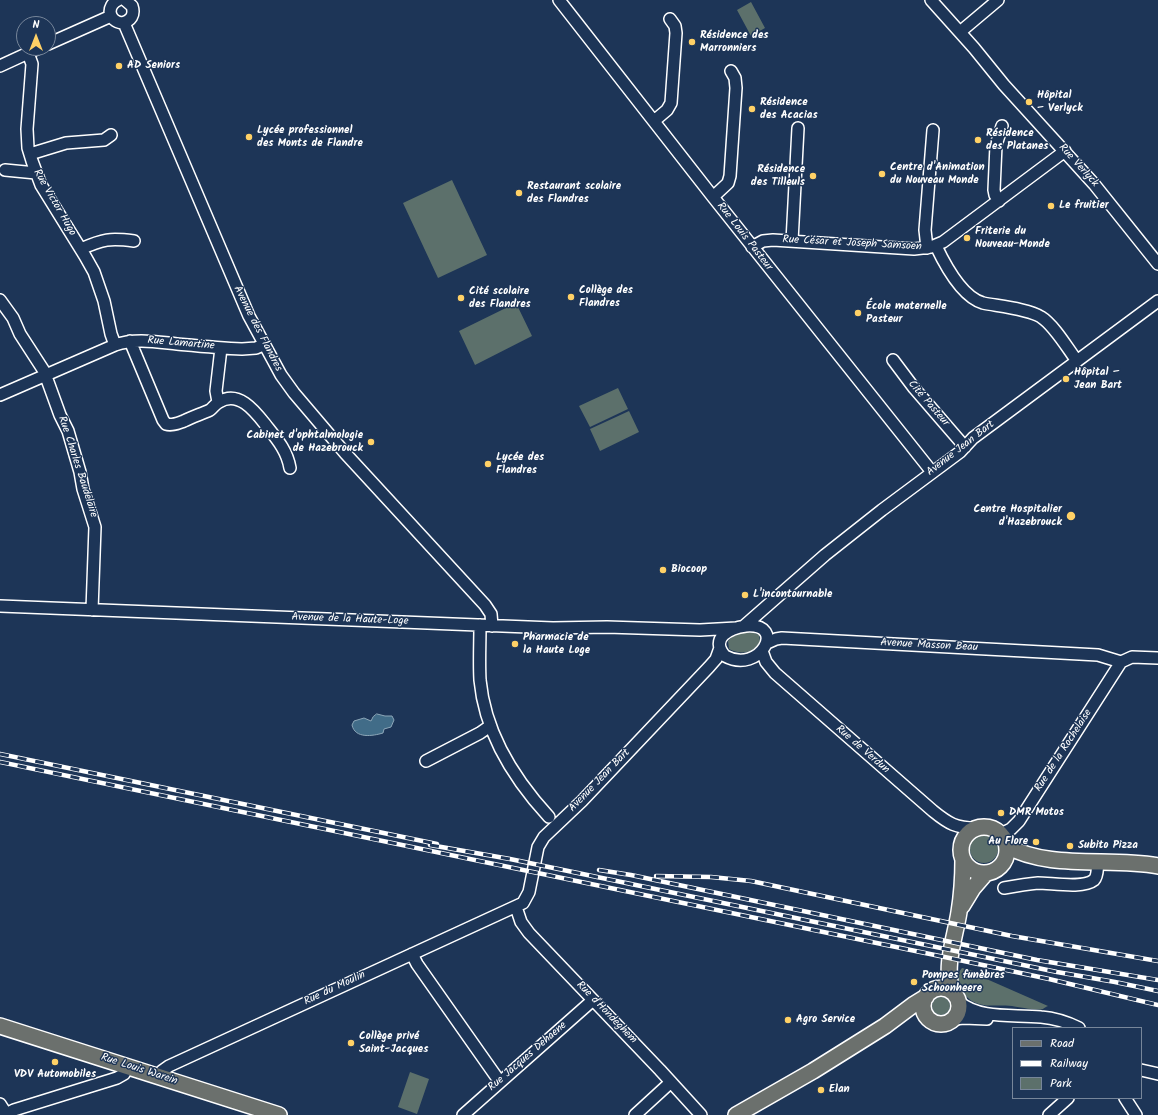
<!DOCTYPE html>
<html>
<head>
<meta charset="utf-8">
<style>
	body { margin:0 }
	#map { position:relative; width:1158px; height:1115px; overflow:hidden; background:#1d3557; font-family:Kalam,sans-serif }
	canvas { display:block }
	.legend { position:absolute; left:1012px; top:1027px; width:130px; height:72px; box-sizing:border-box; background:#1d3557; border:1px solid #77869a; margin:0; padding:5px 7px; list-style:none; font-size:12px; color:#fff }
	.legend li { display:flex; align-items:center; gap:8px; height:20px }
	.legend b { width:20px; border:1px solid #77869a }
	.north { position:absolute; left:16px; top:16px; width:40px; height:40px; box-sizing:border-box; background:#1d3557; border:1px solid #77869a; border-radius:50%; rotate:0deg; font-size:11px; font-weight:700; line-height:16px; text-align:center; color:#fff }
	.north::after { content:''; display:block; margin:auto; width:14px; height:18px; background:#ffd166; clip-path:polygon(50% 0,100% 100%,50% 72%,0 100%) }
</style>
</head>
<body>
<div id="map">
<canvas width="1158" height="1115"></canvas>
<ul class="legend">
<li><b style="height:5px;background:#6b706d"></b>Road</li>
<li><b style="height:5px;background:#fff"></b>Railway</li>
<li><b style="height:11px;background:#5c706b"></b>Park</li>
</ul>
<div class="north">N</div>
</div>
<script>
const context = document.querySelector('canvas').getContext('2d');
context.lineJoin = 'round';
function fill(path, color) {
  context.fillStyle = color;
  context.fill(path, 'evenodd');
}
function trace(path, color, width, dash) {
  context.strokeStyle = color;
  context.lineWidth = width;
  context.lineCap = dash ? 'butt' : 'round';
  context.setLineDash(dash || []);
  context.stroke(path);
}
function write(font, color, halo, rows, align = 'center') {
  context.font = font + ' Kalam,sans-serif';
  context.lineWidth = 3;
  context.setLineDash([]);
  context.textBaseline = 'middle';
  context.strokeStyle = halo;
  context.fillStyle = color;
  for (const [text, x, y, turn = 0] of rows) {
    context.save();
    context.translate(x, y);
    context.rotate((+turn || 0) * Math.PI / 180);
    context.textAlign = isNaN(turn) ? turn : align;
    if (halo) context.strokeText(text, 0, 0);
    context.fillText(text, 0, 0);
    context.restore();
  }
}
const green = new Path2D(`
	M751,2l14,26 -14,8 -14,-26z
	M452,180l35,75 -49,23 -35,-75z
	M516,303l16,33 -57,29 -16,-34z
	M618,388l10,21 -38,18 -11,-21z
	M629,411l10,21 -39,19 -10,-22z
	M743,633h11l5,2 1,6c-5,13 -20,14 -31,8l-1,-8 5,-5z
	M970 849a14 14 0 1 1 28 0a14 14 0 1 1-28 0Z
	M962,968l19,5 1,4 66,29c-1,0 -5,3 -5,3 -6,2 -24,-2 -31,-3 -23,-2 -38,5 -52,-18 -4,-6 -3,-14 2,-20z
	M932 1006a9 9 0 1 1 18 0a9 9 0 1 1-18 0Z
	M410,1072l19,7 -12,35 -19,-7z`);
const water = new Path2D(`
	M377,714l8,2h7l2,4 -3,7 -7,2 -1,4c-10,3 -28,6 -31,-8l2,-4 10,-3 7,3 2,-4z`);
const minor = new Path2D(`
	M118,0c-12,6 -10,21 4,23 9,-2 13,-8 10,-17l-7,-6
	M559,0l154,197 219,275
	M931,0l43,48 30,37 90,99 64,80
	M124,23l125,293 32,59 13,18 51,60 140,152 6,9 1,12
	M960,32l38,-32
	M48,44l63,-28
	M28,53l4,11 -5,65 1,19 4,13 9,24 44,71 9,16 10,29 7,33 4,11
	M0,66l39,-18
	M654,121l13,-11 4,-7 5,-70 -1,-7 -5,-7
	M30,154l36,-11 38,-3 7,-5
	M5,170l31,3
	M713,197l15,-14 2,-7 6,-88 -1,-10 -4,-7
	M999,201l-4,-6 -1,-5 2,-45 6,-19
	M792,241l6,-113
	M936,246c9,19 26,51 47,57 15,3 46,6 58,14 13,8 27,32 36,44
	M752,247l11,-6 10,-1 141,9 17,-2 12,-5 122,-91
	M927,248l-2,-18 8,-100
	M81,249c22,-10 29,-11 53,-8
	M0,300l13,18 7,16 24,37 16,44 8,16 12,41 3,17 12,38 -3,83
	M130,341l33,79 3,4c6,2 12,-1 18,-3 8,-4 17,-7 26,-11 3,-2 5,-6 9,-8 19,-12 35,8 46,22 11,14 22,26 25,44
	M893,360l21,28 51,59
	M0,395l115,-50c20,-7 42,-3 62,-1 22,2 43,4 65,5l14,-1 7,-3
	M218,402l-2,-11 5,-43
	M0,606l553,22 54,-1 93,3 36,-2
	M480,625c0,18 -1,37 0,55 5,54 34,99 69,137
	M744,626l81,-71 57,-45 78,-58 13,-14 185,-137
	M746,626c42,-3 14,49 -21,30 -16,-18 5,-28 21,-30z
	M767,643l9,-4 6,-1 316,17 23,7
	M762,651l4,11 9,11 158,138c16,13 23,17 43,17
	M426,761l54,-28 10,-7
	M1001,834l10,-5 8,-8 102,-159 11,-5 26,1
	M1004,888c11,-2 22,-4 34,-5 14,0 45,6 56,-3 4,-4 3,-12 4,-18
	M516,907l5,15 8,11 131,137 41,45
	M412,954l5,10 83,118
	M959,1002c22,18 55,12 82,15 13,1 26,5 38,11
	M954,1019l10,-1 23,1
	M1141,1070l17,4
	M159,1076l3,-5 7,-5 354,-163 6,-11 9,-45 6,-10 38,-36 127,-134 7,-8 4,-11
	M1125,1098l11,17
	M0,1104l7,11
	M4,1115l10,-5 103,-32 7,-4 4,-7
	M463,1115l130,-115
	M635,1115l36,-33
	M1049,1115l19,-17`);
const major = new Path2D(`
	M961 850a23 23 0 1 1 46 0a23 23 0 1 1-46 0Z
	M1007,846c42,24 104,11 151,20
	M962,906l11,-18 13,-15
	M923 1006a18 18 0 1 1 36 0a18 18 0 1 1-36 0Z
	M952,991c-8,-26 3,-53 7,-79 3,-18 4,-35 4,-53
	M0,1026l279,89
	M736,1115l77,-44 72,-45 28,-21 13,-8`);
const rail = new Path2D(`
	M0,754l437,90
	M0,762l959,198 90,19 109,26
	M430,845l80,14 547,113 58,10 43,9
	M599,870l32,5 406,85 121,20
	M656,876l55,1 40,4 261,55 146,25`);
const markers = [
	[692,42,4,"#ffd166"],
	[119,66,4,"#ffd166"],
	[1029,102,4,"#ffd166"],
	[752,109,4,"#ffd166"],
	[249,137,4,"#ffd166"],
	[978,140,4,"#ffd166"],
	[882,174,4,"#ffd166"],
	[813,176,4,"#ffd166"],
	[519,193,4,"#ffd166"],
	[1051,206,4,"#ffd166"],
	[967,238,4,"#ffd166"],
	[571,297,4,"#ffd166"],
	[461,298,4,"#ffd166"],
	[858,313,4,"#ffd166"],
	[1066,379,4,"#ffd166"],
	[371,442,4,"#ffd166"],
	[488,464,4,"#ffd166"],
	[1071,516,5,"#ffd166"],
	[663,570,4,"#ffd166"],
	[745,595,4,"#ffd166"],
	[515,644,4,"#ffd166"],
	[1001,813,4,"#ffd166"],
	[1036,842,4,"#ffd166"],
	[1070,846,4,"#ffd166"],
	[914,982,4,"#ffd166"],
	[788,1020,4,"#ffd166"],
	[351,1043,4,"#ffd166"],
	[55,1062,4,"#ffd166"],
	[821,1090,4,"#ffd166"]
];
const poiNames = [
	["Résidence des",700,36],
	["Marronniers",700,49],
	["AD Seniors",127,66],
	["Hôpital",1037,96],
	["– Verlyck",1037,109],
	["Résidence",760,103],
	["des Acacias",760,116],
	["Lycée professionnel",257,131],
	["des Monts de Flandre",257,144],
	["Résidence",986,134],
	["des Platanes",986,147],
	["Centre d'Animation",890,168],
	["du Nouveau Monde",890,181],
	["Résidence",805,170,"right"],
	["des Tilleuls",805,183,"right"],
	["Restaurant scolaire",527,187],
	["des Flandres",527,200],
	["Le fruitier",1059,206],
	["Friterie du",975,232],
	["Nouveau-Monde",975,245],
	["Collège des",579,291],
	["Flandres",579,304],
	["Cité scolaire",469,292],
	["des Flandres",469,305],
	["École maternelle",866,307],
	["Pasteur",866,320],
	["Hôpital –",1074,373],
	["Jean Bart",1074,386],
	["Cabinet d'ophtalmologie",363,436,"right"],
	["de Hazebrouck",363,449,"right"],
	["Lycée des",496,458],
	["Flandres",496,471],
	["Centre Hospitalier",1062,510,"right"],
	["d'Hazebrouck",1062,523,"right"],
	["Biocoop",671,570],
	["L'incontournable",753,595],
	["Pharmacie de",523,638],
	["la Haute Loge",523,651],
	["DMR Motos",1009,813],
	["Au Flore",1028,842,"right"],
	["Subito Pizza",1078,846],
	["Pompes funèbres",922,976],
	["Schoonheere",922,989],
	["Agro Service",796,1020],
	["Collège privé",359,1037],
	["Saint-Jacques",359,1050],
	["VDV Automobiles",55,1075,"center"],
	["Elan",829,1090]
];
const streetNames = [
	["Rue Verlyck",1078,166,48],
	["Rue Victor Hugo",54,203,60],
	["Rue Louis Pasteur",744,237,52],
	["Rue César et Joseph Samsoen",852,244,3],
	["Avenue des Flandres",257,329,63],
	["Rue Lamartine",181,344,5],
	["Cité Pasteur",928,404,49],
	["Avenue Jean Bart",961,449,-38],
	["Rue Charles Baudelaire",77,467,72],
	["Avenue de la Haute-Loge",350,620,2],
	["Avenue Masson Beau",929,646,3],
	["Rue de Verdun",862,750,41],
	["Rue de la Rochelaise",1064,751,-57],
	["Avenue Jean Bart",600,781,-46],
	["Rue du Moulin",335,989,-25],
	["Rue d'Hondeghem",606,1013,46],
	["Rue Jacques Dehaene",528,1057,-41],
	["Rue Louis Warein",139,1070,18]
];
fill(green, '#5c706b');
fill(water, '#416c88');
trace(water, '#8da7b8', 1);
trace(minor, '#fff', 14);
trace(major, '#fff', 18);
trace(minor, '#1d3557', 11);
trace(major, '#6b706d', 15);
trace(rail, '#fff', 4.5);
trace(rail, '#1d3557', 3, [9]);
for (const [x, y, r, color] of markers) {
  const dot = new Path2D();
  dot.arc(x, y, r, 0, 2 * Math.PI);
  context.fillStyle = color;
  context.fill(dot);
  trace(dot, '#1d3557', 1.5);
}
write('bold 11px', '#fff', '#1d3557', poiNames, 'left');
write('11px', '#fff', '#1d3557', streetNames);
</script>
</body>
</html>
